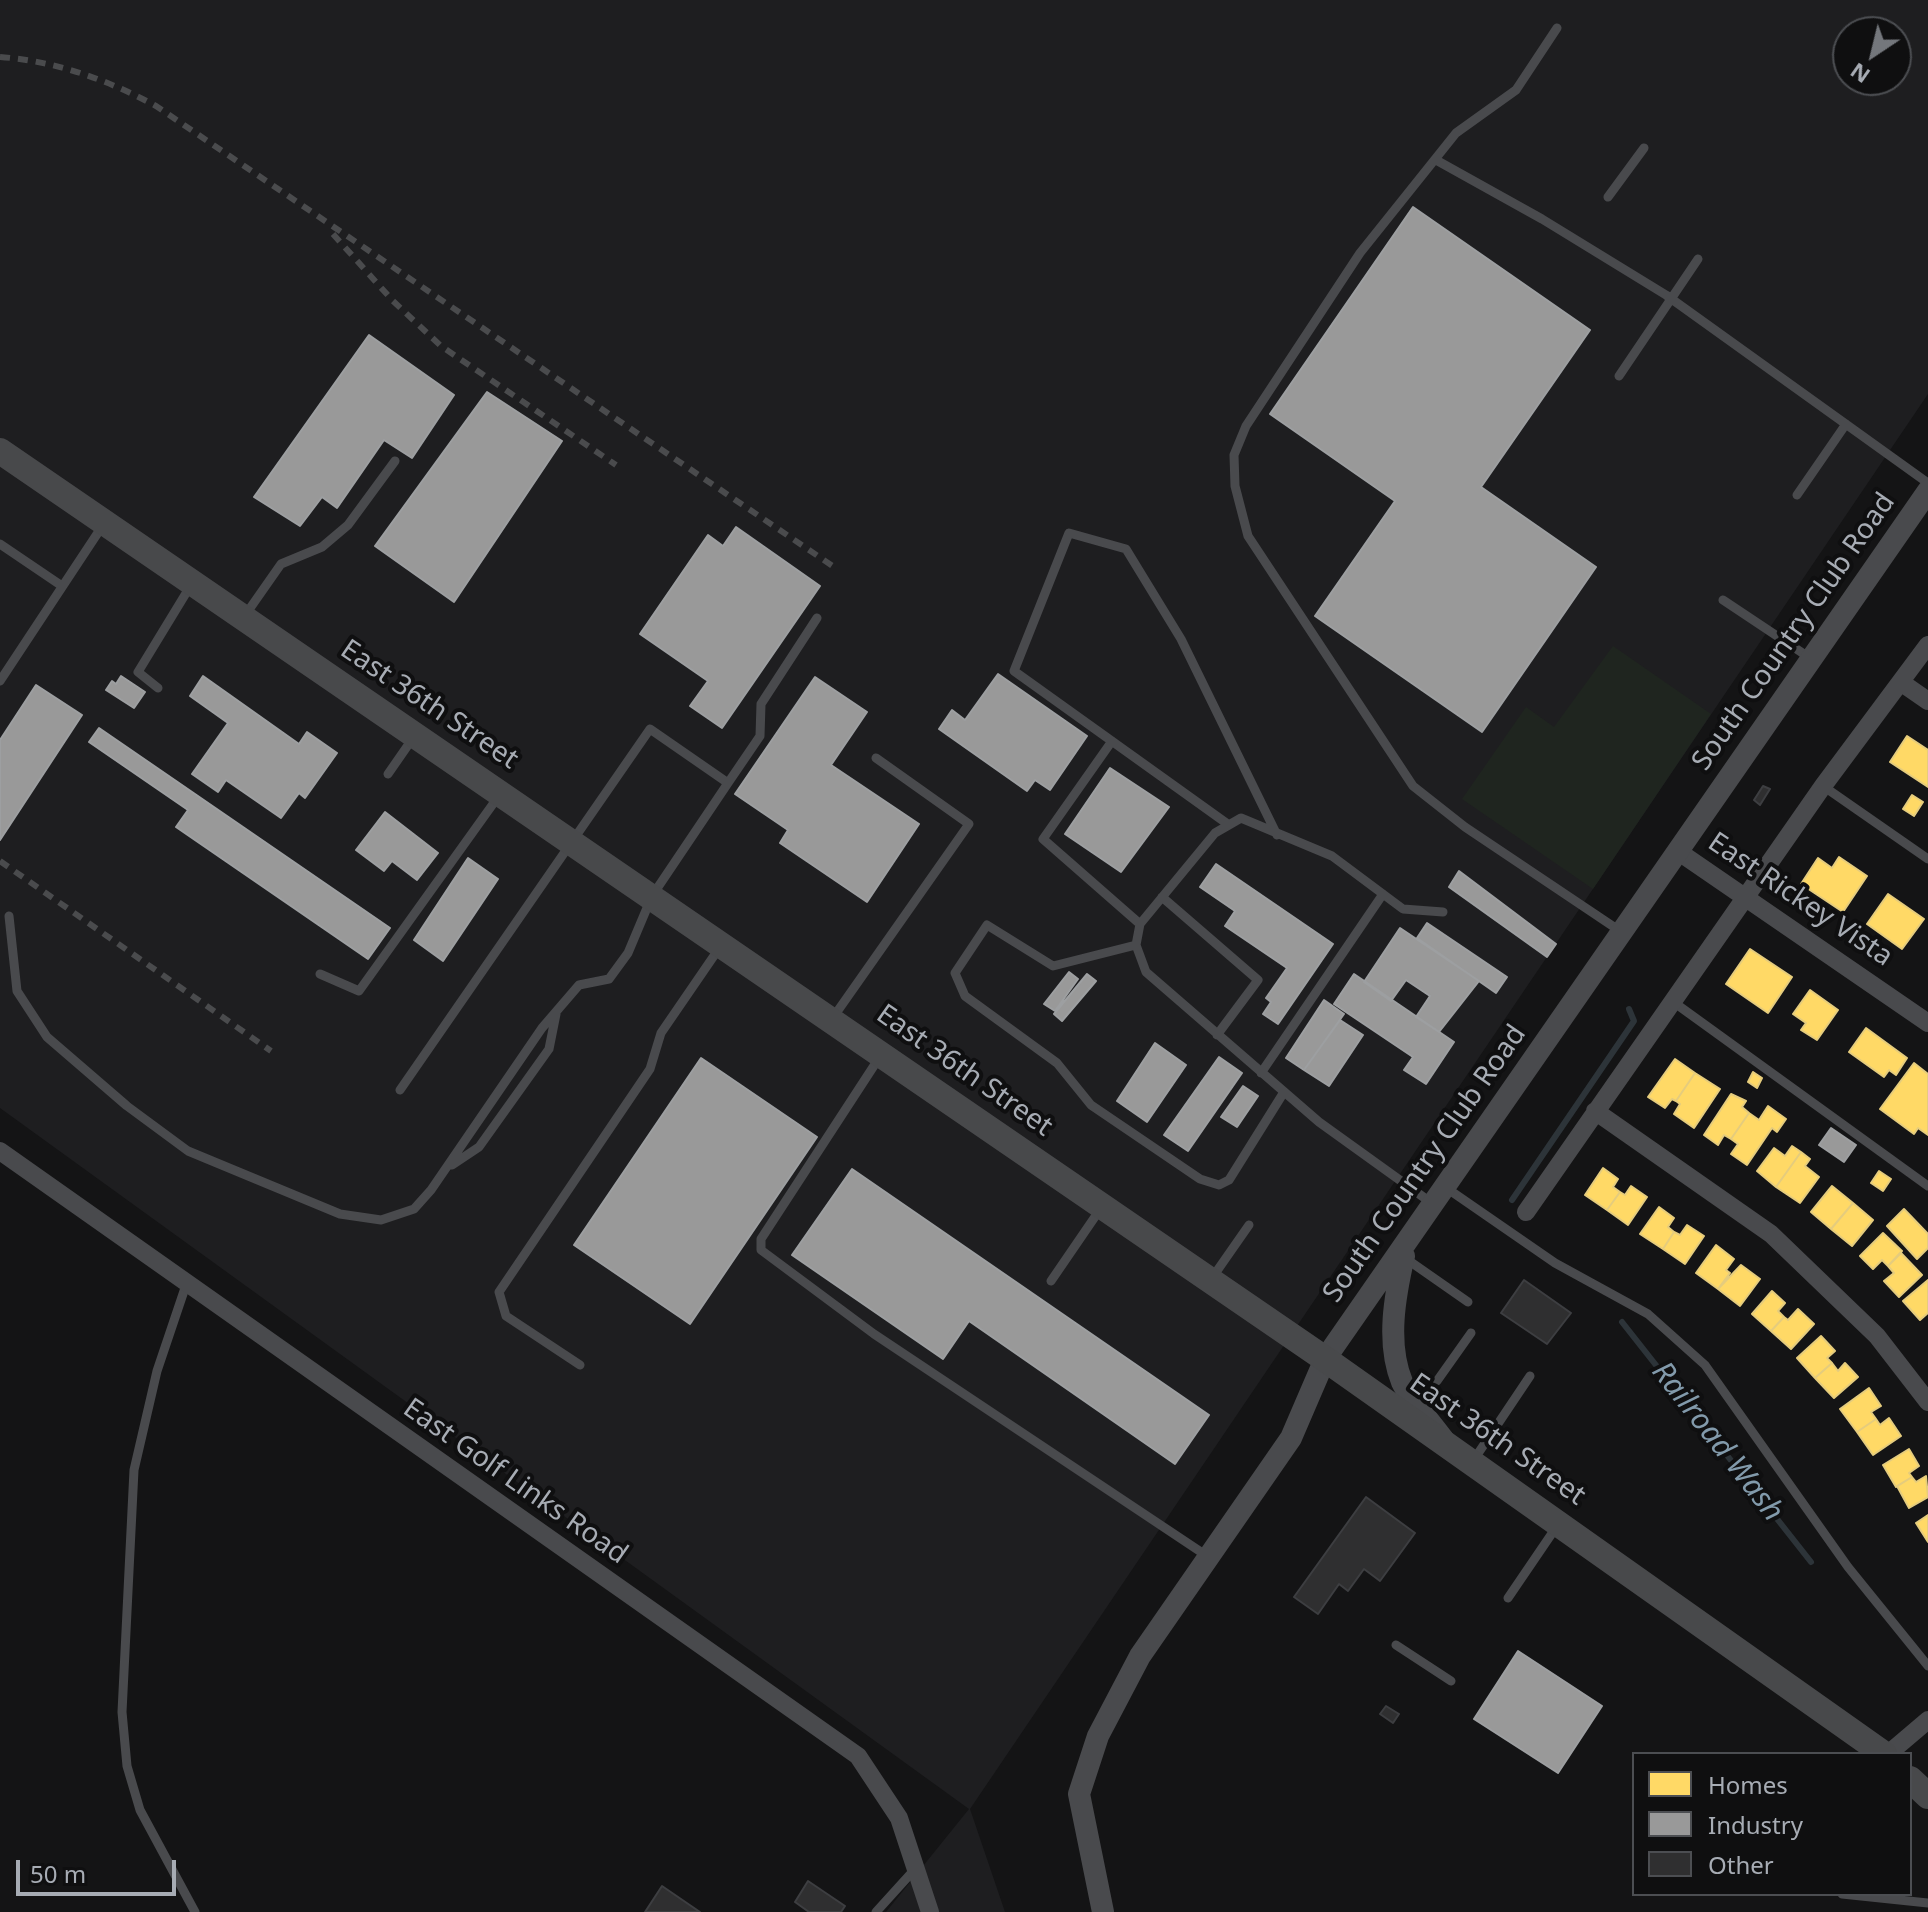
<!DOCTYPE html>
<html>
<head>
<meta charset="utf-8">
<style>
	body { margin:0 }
	#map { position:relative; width:1928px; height:1912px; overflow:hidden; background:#141415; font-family:"Noto Sans",sans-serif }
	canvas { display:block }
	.legend { position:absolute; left:1632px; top:1752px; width:280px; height:144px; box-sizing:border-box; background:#0f0f10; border:2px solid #4c4e52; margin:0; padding:10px 14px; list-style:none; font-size:24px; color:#a7acb4 }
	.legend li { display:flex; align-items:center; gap:16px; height:40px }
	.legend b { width:40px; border:2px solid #4c4e52 }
	.north { position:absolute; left:1832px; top:16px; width:80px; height:80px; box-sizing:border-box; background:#0f0f10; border:2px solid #4c4e52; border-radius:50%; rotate:215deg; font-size:22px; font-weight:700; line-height:32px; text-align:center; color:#a7acb4 }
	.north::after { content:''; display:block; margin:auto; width:28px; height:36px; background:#74777c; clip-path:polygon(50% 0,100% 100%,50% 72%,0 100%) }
	.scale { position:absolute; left:16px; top:1860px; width:160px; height:36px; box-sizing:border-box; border:4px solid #a7acb4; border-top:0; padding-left:10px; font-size:24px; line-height:28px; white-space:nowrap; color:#a7acb4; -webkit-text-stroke:6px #0f0f10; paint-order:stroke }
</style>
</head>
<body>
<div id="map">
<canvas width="1928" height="1912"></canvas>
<ul class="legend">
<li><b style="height:22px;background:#ffd966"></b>Homes</li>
<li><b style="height:22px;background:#999"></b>Industry</li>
<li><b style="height:22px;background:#2f2f30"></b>Other</li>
</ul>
<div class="north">N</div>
<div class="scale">50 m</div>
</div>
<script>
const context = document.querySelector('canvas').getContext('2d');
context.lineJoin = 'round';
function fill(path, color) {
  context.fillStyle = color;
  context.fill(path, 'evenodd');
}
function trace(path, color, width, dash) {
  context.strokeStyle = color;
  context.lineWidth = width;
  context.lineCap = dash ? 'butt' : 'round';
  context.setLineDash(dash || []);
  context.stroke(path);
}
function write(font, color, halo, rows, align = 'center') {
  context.font = font + ' "Noto Sans",sans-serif';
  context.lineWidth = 8;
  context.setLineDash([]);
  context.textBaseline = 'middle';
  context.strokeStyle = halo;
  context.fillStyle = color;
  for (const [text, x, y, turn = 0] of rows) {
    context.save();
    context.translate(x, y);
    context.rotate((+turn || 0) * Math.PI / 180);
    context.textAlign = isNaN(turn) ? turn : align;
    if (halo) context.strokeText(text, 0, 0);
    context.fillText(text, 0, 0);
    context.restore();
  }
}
const built = new Path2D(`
	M0,0h1928v394l-958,1415 35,103h-119l83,-103 -969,-701zM1848,32h48v48h-48z`);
const green = new Path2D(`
	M1613,646l98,68 -118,175 -131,-90 64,-92 28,20z`);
const homes = new Path2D(`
	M1907,736l21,14v37l-38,-25z
	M1912,795l11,7 -9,14 -11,-7z
	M1839,857l28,19 -24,36 -42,-28 17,-26 14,10z
	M1888,894l36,25 -22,30 -35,-25z
	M1750,949l42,28 -24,36 -42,-29z
	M1810,990l28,20 -21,30 -16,-10 5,-7 -13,-9z
	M1866,1028l41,30 -11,17 -7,-5 -5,7 -35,-25z
	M1675,1059l20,14 -19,28 -4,-2 -7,9 -17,-11z
	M1914,1063l14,11v61l-10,-7 -4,6 -34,-25z
	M1753,1072l9,6 -5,10 -9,-6z
	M1695,1073l25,16 -26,39 -20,-14 6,-10 -4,-3z
	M1731,1094l15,7 -4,6 7,6 -18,26 -7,-4 -6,10 -14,-10z
	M1768,1106l18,13 -9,13 -5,-4 -25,37 -16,-11 7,-10 -7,-5 18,-26 10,7z
	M1792,1146l9,6 -25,35 -19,-16 17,-23 11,8z
	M1801,1152l9,7 -5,7 14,11 -19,26 -24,-16z
	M1603,1168l15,11 -5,8 7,5 -13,18 -22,-15z
	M1879,1171l12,8 -8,12 -12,-8z
	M1631,1186l16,11 -19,28 -21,-15 13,-18 5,3z
	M1832,1186l21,17 -22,26 -20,-17z
	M1853,1203l20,17 -21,26 -21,-17z
	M1659,1207l15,11 -6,9 6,5 -11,17 -23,-15z
	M1904,1209l24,25v14l-11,11 -30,-33z
	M1687,1225l17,11 -19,28 -22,-15 11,-17 6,3z
	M1883,1233l19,18 -14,15 -6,-6 -9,9 -13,-13z
	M1716,1245l18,14 -8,11 4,3 -12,16 -22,-16z
	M1901,1253l21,22 -23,22 -15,-16 10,-8 -6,-7z
	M1741,1265l19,14 -20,27 -22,-17z
	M1928,1280v33l-8,7 -17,-19z
	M1772,1291l13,12 -7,8 6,6 -13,14 -19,-17z
	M1798,1309l16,15 -23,25 -20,-18 13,-14 4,3z
	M1821,1336l14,15 -8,7 5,5 -17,15 -18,-20z
	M1832,1363l6,8 7,-8 13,14 -24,21 -19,-20z
	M1869,1388l12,18 -10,6 5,7 -19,13 -17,-23z
	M1889,1418l12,18 -28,19 -16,-23 19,-13 4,6z
	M1909,1449l10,17 -10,7 3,4 -16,10 -13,-22z
	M1926,1476l2,21 -19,11 -12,-22 15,-9 4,5z
	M1928,1515v27l-12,-19z`);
const industry = new Path2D(`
	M1413,207l177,123 -109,157 115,80 -114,165 -167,-116 80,-115 -125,-87z
	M369,335l85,60 -42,63 -28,-18 -47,68 -15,-11 -22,29 -46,-29z
	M487,392l75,49 -108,161 -79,-56z
	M736,527l84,59 -98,142 -32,-22 18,-25 -68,-47 68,-99 15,11z
	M998,674l89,62 -37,54 -15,-10 -8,11 -88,-62 13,-19 13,10z
	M121,676l24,16 -11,16 -28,-18 6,-9 4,3z
	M203,676l96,68 8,-12 30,21 -32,45 -6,-5 -18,25 -55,-38 -8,12 -26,-18 36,-51 -38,-27z
	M815,677l52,35 -36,53 88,59 -52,78 -87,-59 8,-13 -53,-36z
	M36,685l46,30 -82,125v-100z
	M99,728l291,200 -22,31 -192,-132 12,-17 -99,-68z
	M1110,768l59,39 -48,65 -56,-38z
	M385,812l53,41 -21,27 -25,-19 -8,10 -28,-21z
	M468,858l30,21 -55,82 -29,-21z
	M1216,864l117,80 -55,80 -15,-10 8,-12 -5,-4 21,-30 -62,-42 10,-15 -35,-24z
	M1459,871l97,73 -9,13 -98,-70z
	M1427,923l80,54 -11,16 -79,-55z
	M1400,928l79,53 -40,51 -23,-15 14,-21 -24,-16 -15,21 -27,-19z
	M1069,972l9,7 -23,32 -11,-7z
	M1087,974l9,7 -34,40 -8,-7z
	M1354,974l100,68 -28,42 -22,-14 9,-13 -79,-53z
	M1324,1000l20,14 -40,56 -18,-12z
	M1340,1020l23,15 -34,51 -25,-16z
	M1155,1043l31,22 -39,57 -30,-21z
	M1219,1057l23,16 -54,78 -24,-16z
	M701,1058l116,79 -127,187 -116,-79z
	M1243,1086l15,10 -21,31 -16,-10z
	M1831,1128l25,17 -12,17 -25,-17z
	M852,1169l357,246 -34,49 -206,-143 -26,38 -151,-104z
	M1518,1651l84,55 -44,67 -84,-54z`);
const stream = new Path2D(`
	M1512,1200l122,-179 -5,-12
	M1622,1322l189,240`);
const building = new Path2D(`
	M1763,786l7,3 -10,16 -6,-5z
	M1524,1280l47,33 -24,31 -46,-31z
	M1366,1497l49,36 -35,48 -16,-12 -16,22 -9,-7 -21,30 -24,-17z
	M1386,1706l13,8 -6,9 -13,-9z
	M808,1881l37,25 -4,6h-32l-14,-10z
	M662,1886l38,26h-55z`);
const service = new Path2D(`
	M1557,28l-41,62 -60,43 -96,120 -114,173 -12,29 1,31 13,50 165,250 52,41 155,104
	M1436,160l106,59 124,76 262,188
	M1608,197l36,-49
	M1619,376l79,-117
	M1797,495l49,-71
	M0,544l62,42
	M1723,600l87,58
	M246,614l35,-50 41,-17 26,-22 47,-64
	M0,681l103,-156
	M158,688l-20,-16 53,-87
	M1112,741l-69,98 97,85
	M388,774l25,-36
	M728,783l32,-47 1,-32 56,-86
	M1823,786l105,73
	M1229,825l-215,-154 55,-138 57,16 55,90 96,196
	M1162,897l96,83 -41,55
	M9,916l8,75 30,46 80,69 61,45 152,63 41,6 33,-11 17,-19 111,-162 37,-43 30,-6 19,-26 24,-57 76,-113 -78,-54 -250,361
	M1136,945l-83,21 -66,-41 -32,48 10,23 92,67 34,42 109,74 19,6 10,-5 55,-88
	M320,974l39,17 139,-194
	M1672,1001l256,185
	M832,1019l137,-195 -93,-66
	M879,1058l-118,181v11l113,84 333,222
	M1261,1073l122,-179
	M452,1165l27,-18 70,-98 7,-35
	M1445,1187l110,76 93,51 57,51 143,202 80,99
	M1433,1204l-114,-82 -173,-150 -10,-27 4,-21 75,-91 26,-15 91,38 71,53 40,3
	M1405,1258l63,44
	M1212,1278l37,-53
	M1051,1281l50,-73
	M186,1285l-29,86 -23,99 -12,242 5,54 13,44 55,102
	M580,1365l-74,-49 -7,-24 151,-223 11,-36 59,-86
	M1437,1381l34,-48
	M1473,1461l57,-85
	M1508,1598l49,-72
	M1396,1645l55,36
	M1842,1894l86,9
	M876,1912l39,-43`);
const minor = new Path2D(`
	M1902,683l26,18
	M1679,852l249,171
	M1595,1111l176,123 106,102 51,66
	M0,1151l858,605 41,62 31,94
	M1526,1212l297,-426 105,-141
	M1888,1754l40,-34`);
const tertiary = new Path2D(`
	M1404,1256c-9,39 -18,87 -2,126 9,19 28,39 41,57
	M1103,1912l-24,-118 19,-58 42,-80 151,-218 34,-79 603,-868`);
const secondary = new Path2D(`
	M0,451l1325,908 559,395
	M1910,1779l18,17`);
const rail = new Path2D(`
	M0,57c56,4 108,23 156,49l681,463
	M333,234l60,67 48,45 175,119
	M0,861l271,190`);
const streetNames = [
	["South Country Club Road",1794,632,-55],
	["East 36th Street",429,705,34],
	["East Rickey Vista",1800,900,34],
	["East 36th Street",964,1071,35],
	["South Country Club Road",1425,1164,-55],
	["East 36th Street",1497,1440,35],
	["East Golf Links Road",515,1482,35]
];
const waterNames = [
	["Railroad Wash",1717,1442,52]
];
fill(built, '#1e1e20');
fill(green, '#1f251f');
fill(homes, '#ffd966');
trace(homes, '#e5cc7d', 2);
fill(industry, '#999');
trace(industry, '#9d9fa1', 2);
trace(stream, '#2d3439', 6);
fill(building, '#2f2f30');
trace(building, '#3d3e41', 2);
trace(service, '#494a4d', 9);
trace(minor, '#494a4d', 18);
trace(tertiary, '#494a4d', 22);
trace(secondary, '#48494b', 26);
trace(rail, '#4a4b4d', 6, [10, 8]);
write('28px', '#a7acb4', '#0f0f10', streetNames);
write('italic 30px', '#829aab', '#0f0f10', waterNames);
</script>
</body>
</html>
